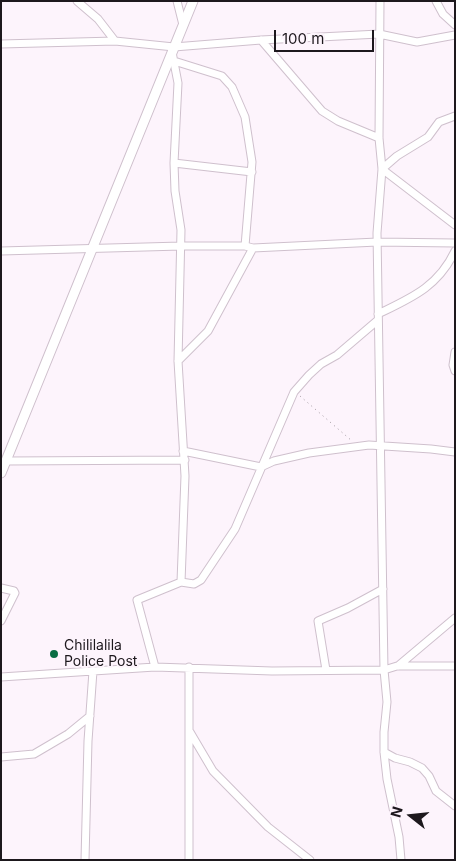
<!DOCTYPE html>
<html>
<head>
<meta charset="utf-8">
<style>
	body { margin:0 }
	#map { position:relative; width:456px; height:861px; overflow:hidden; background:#fdf4fc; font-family:Inter,sans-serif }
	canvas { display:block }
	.frame { position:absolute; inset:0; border:2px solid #1d181d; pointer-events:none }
	.north { position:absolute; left:386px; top:791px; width:50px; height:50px; -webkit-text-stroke:4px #fdf4fc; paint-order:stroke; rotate:286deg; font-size:14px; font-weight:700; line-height:20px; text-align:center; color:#1d181d }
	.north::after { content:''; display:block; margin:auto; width:18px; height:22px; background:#1d181d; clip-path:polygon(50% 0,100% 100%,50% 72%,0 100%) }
	.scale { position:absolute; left:274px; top:30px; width:100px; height:22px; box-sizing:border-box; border:2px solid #1d181d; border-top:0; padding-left:6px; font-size:15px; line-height:18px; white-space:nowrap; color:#1d181d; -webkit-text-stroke:4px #fdf4fc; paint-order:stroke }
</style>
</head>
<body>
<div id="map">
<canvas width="456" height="861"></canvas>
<div class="frame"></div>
<div class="north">N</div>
<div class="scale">100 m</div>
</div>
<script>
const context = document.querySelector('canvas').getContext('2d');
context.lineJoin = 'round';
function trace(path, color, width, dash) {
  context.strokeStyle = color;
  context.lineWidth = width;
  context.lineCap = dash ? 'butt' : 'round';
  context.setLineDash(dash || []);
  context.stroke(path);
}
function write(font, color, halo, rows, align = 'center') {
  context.font = font + ' Inter,sans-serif';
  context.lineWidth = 4;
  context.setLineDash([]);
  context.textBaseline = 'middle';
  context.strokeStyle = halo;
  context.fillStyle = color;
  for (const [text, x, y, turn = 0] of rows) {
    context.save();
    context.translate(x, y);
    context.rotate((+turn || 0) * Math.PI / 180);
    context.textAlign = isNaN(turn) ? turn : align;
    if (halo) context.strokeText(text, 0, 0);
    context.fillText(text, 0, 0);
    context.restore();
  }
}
const path = new Path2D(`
	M300,396l52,45`);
const minor = new Path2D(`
	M77,1l21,18 17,22
	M177,1l6,24
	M380,1l-1,137 3,31 -5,64 7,437 3,32 -3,30v20l3,27 12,58 2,23
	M436,1l7,13 12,11
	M261,40l61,71 16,10 41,17
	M1,44l114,-3 59,6 87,-7 118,-6 38,8 38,-7
	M172,52l6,31 -4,80 1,28 6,39 -3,131 7,115 -4,106
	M174,61l48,15 10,11 13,30 7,45 -7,84
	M455,116l-16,6 -11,15 -31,19 -15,13 73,56
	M174,163l78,9
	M1,251l180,-5h64l8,2 124,-6 78,1
	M378,314c33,-16 60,-27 77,-63
	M455,352l-2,13 2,6
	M178,361l30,-30 45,-83
	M183,451l78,16 13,-6 35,-8 60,-8 62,4 24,3
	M7,461l178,-1
	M1,588l13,3 1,2 -14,28
	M398,666l57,-48
	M155,667l-18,-67 44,-18 13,2 7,-4 34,-51 59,-137 15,-17 12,-11 16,-9 41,-35
	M326,670l-8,-49 30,-13 35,-19
	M1,677l154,-10 117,4 112,-1 13,-4h58
	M190,732l23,39 55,56 42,33
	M384,752l11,6 15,4 12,6 7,8 7,15 19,15
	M1,757l33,-3 34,-20 22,-18
	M85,860l3,-119 5,-70
	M189,860v-193`);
const tertiary = new Path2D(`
	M1,473l192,-472`);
const markers = [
	[54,654,5,"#096d43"]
];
const poiNames = [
	["Chililalila",64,646],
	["Police Post",64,662]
];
trace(minor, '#cfc0cd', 9);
trace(tertiary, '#cfc0cd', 11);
trace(path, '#9d959c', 1, [1, 4]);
trace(minor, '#fff', 7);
trace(tertiary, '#fff', 9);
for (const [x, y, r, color] of markers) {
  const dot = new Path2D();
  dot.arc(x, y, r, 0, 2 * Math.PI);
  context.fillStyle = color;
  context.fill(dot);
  trace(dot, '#fdf4fc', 2);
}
write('14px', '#1d181d', '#fdf4fc', poiNames, 'left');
</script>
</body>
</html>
